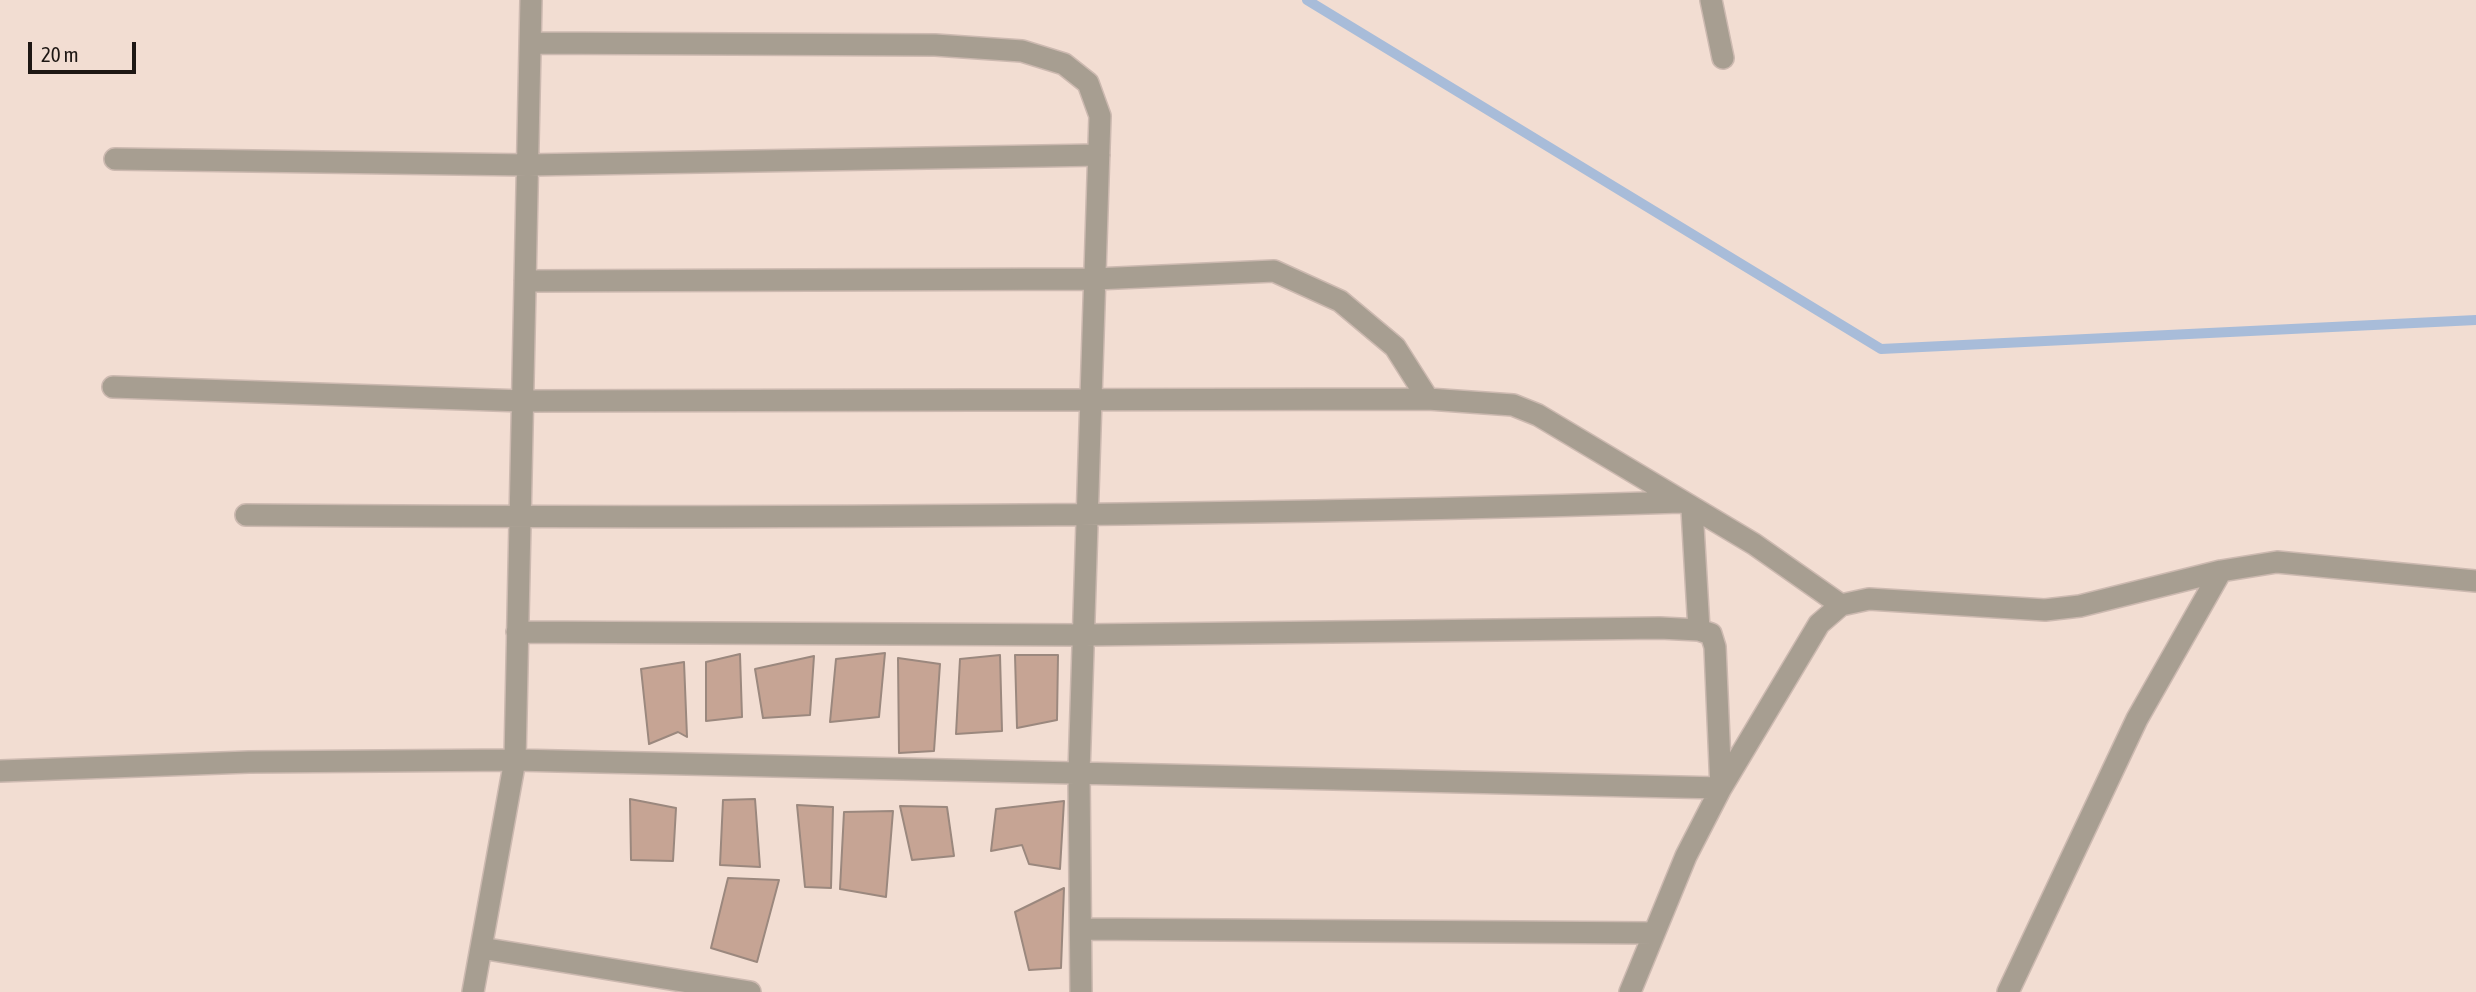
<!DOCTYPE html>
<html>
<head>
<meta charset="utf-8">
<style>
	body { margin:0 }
	#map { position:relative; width:2476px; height:992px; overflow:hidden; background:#f2ddd2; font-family:"Asap Condensed",sans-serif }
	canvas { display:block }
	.scale { position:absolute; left:28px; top:42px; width:108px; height:32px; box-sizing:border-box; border:4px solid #1e1714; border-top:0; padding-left:9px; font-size:21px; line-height:24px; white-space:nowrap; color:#1e1714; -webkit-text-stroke:5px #f2ddd2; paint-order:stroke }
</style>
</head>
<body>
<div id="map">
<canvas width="2476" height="992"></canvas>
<div class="scale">20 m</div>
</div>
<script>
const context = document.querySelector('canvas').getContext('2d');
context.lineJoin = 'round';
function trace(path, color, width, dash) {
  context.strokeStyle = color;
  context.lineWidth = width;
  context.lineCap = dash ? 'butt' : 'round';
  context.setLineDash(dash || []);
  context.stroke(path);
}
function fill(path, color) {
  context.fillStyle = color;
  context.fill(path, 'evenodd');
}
const stream = new Path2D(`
	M1307,0l574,349 595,-29`);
const building = new Path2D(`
	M885,653l-6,64 -49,5 6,-63z
	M740,654l2,63 -36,4v-59z
	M1000,655l2,76 -46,3 4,-75z
	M1015,655h43l-1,65 -40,8z
	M814,656l-4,59 -47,3 -8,-49z
	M898,658l42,6 -6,87 -35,2z
	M684,662l3,75 -9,-5 -29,12 -8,-75z
	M630,799l46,9 -3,53 -42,-1z
	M755,799l5,68 -40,-2 3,-65z
	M1064,801l-4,68 -31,-5 -7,-19 -31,6 5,-42z
	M797,805l36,2 -2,81 -26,-1z
	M900,806l47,1 7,49 -42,4z
	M893,811l-7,86 -46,-8 4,-77z
	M728,878l51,2 -22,82 -46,-14z
	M1064,888l-3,80 -32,2 -14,-58z`);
const minor = new Path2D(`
	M1711,0l12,58
	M531,43l404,2 87,6 42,13 24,19 12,33 -21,657 2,219
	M115,159l413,6 571,-10
	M525,281l570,-2 179,-8 66,30 55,46 33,52
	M113,387l410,14 905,-2 85,6 25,10 216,129 87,61
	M1692,509l7,121
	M246,515c478,4 957,2 1435,-13
	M517,632l567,3 576,-7 39,2 12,4 4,13 6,141
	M0,771l249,-9 266,-2 1206,28
	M1081,929l573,4
	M481,948l269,44
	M473,992l42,-232 16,-760
	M1630,992l56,-136 35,-68 98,-164 22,-19 28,-6 176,11 35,-4 141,-35 56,-9 199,19
	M2008,992l129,-273 84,-148`);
trace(stream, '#a8bcd9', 10);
fill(building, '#c6a494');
trace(building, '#9b887e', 2);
trace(minor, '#ccb9b0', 24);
trace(minor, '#a79e91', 21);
</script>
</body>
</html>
